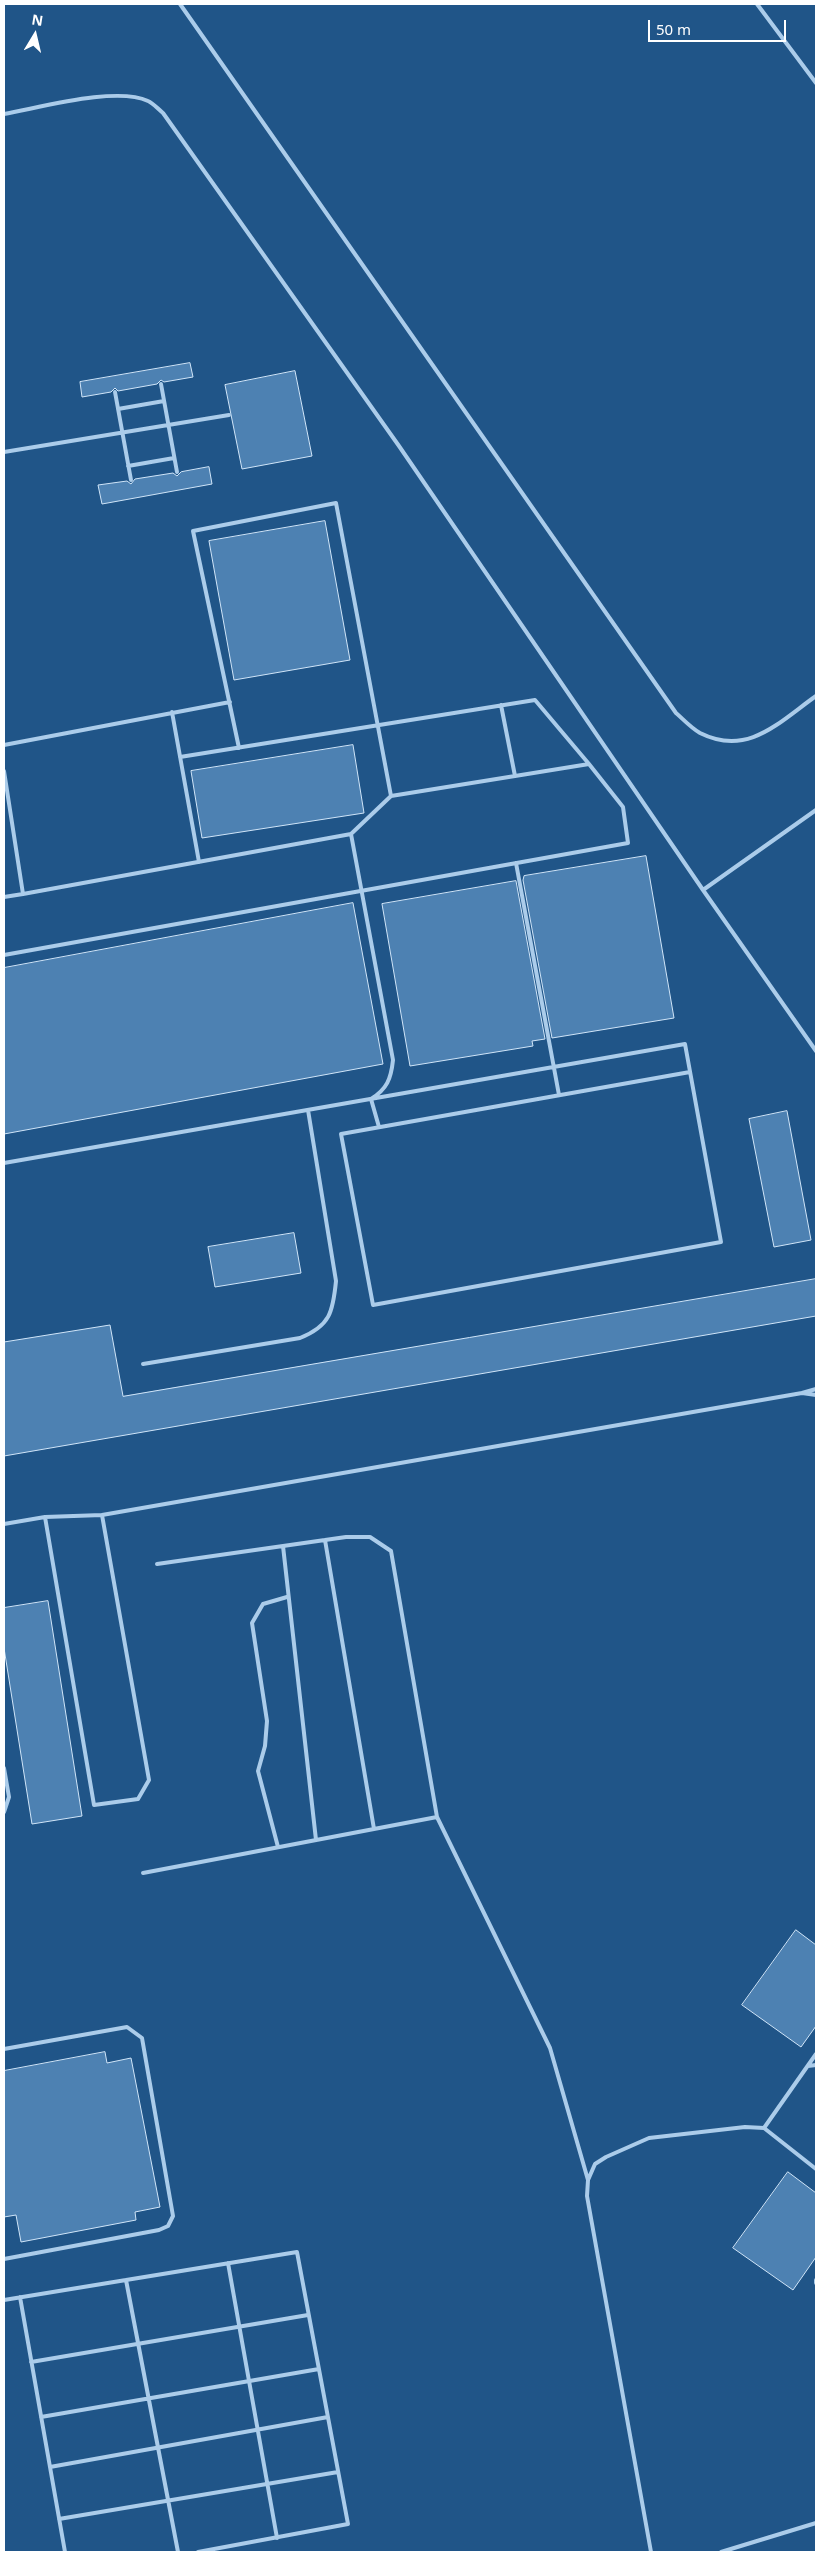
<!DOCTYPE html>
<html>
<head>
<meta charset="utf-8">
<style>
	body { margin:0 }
	#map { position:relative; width:820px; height:2556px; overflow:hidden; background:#205588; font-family:"Noto Sans",sans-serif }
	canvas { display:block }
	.frame { position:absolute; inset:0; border:5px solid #fff; pointer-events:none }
	.north { position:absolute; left:10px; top:10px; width:50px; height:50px; -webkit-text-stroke:4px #205588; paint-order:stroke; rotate:9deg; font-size:14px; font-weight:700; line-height:20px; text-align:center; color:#fff }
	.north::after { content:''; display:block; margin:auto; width:18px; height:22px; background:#fff; clip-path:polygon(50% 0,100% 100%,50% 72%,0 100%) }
	.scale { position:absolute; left:648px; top:20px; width:138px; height:22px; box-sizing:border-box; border:2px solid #fff; border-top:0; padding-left:6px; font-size:15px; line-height:18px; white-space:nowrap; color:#fff; -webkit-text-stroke:4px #205588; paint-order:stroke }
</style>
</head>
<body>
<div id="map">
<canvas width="820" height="2556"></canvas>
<div class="frame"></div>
<div class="north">N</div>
<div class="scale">50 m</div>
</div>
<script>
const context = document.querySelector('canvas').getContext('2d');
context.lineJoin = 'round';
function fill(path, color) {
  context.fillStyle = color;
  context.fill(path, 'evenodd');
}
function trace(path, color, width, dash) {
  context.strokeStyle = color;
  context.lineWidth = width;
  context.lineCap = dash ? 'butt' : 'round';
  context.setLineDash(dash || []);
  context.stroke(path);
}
const building = new Path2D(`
	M190,363l3,14 -29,5 -3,-2 -4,4 -39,7 -3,-3 -4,4 -29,5 -2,-15z
	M295,371l17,85 -70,13 -17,-84z
	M209,467l3,17 -110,20 -4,-19 29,-4 4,3 4,-5 38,-6 4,3 4,-4z
	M325,521l25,139 -116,20 -25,-139z
	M353,745l11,68 -162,25 -11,-67z
	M646,856l28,162 -122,20 -29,-158 1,-4z
	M516,881l29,158 -13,2 1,5 -123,20 -28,-162z
	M353,903l30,161 -379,70v-166z
	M787,1111l24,129 -37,7 -25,-128z
	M294,1233l7,40 -86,14 -7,-40z
	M816,1279v37l-812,140v-114l106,-17 13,71z
	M48,1601l34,215 -50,8 -28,-176v-40z
	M796,1930l20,15v81l-15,21 -59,-42z
	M105,2052l2,11 24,-5 29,149 -25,5 1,8 -115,22 -5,-27 -12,2v-146z
	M788,2172l28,21v64l-23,33 -60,-42z`);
const service = new Path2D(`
	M180,4l496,709c7,6 15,15 24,20 48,24 79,-11 116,-37
	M757,4l59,79
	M4,114c35,-6 112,-28 144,-13 5,2 10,8 15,12l236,333 304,444 113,161
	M161,384l16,88
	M115,392l16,88
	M118,409l46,-8
	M4,452l225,-37
	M128,466l46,-8
	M172,712l27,150
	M4,745l226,-43
	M239,748l-46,-217 143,-28 55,293 -40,38 42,226c-2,19 -6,29 -22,39l8,28
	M180,757l355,-57 54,64
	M4,771l19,123 -19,3
	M391,796l124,-20 -14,-71
	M516,863l43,232
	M703,890l113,-80
	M23,894l328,-60
	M4,955l624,-112 -5,-36 -34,-43 -74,12
	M4,1163l681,-119 36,198 -348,63 -32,-171 349,-62
	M143,1364l157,-26c30,-12 33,-26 36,-57l-28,-171
	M816,1389l-14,4 14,2
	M45,1517l49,288 44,-6 11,-19 -47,-265
	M4,1524l41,-7 57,-2 700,-122
	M325,1540l49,289
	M283,1546l33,294
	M157,1564l189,-27h24l21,14 46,266 113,231 38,132
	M4,1768l5,29 -5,15
	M278,1847l-20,-76 7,-25 2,-25 -15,-98 11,-19 24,-7
	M143,1873l294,-56
	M4,2049l123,-22 15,11 31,178 -5,10 -9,4 -155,29
	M808,2066l8,-1
	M764,2128l52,-74
	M228,2263l49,275
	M126,2280l52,272
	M816,2280v3
	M20,2297l45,255
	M4,2300l293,-48 51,272 -150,28
	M31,2362l277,-47
	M41,2417l278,-48
	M50,2467l278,-50
	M59,2519l279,-47
	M651,2552l-64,-356 1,-16 7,-16 11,-7 43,-19 96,-11 19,1 52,41
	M721,2552l95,-29`);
fill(building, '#4d81b2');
trace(building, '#d0e5f8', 1);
trace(service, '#abccea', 4);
</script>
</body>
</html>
